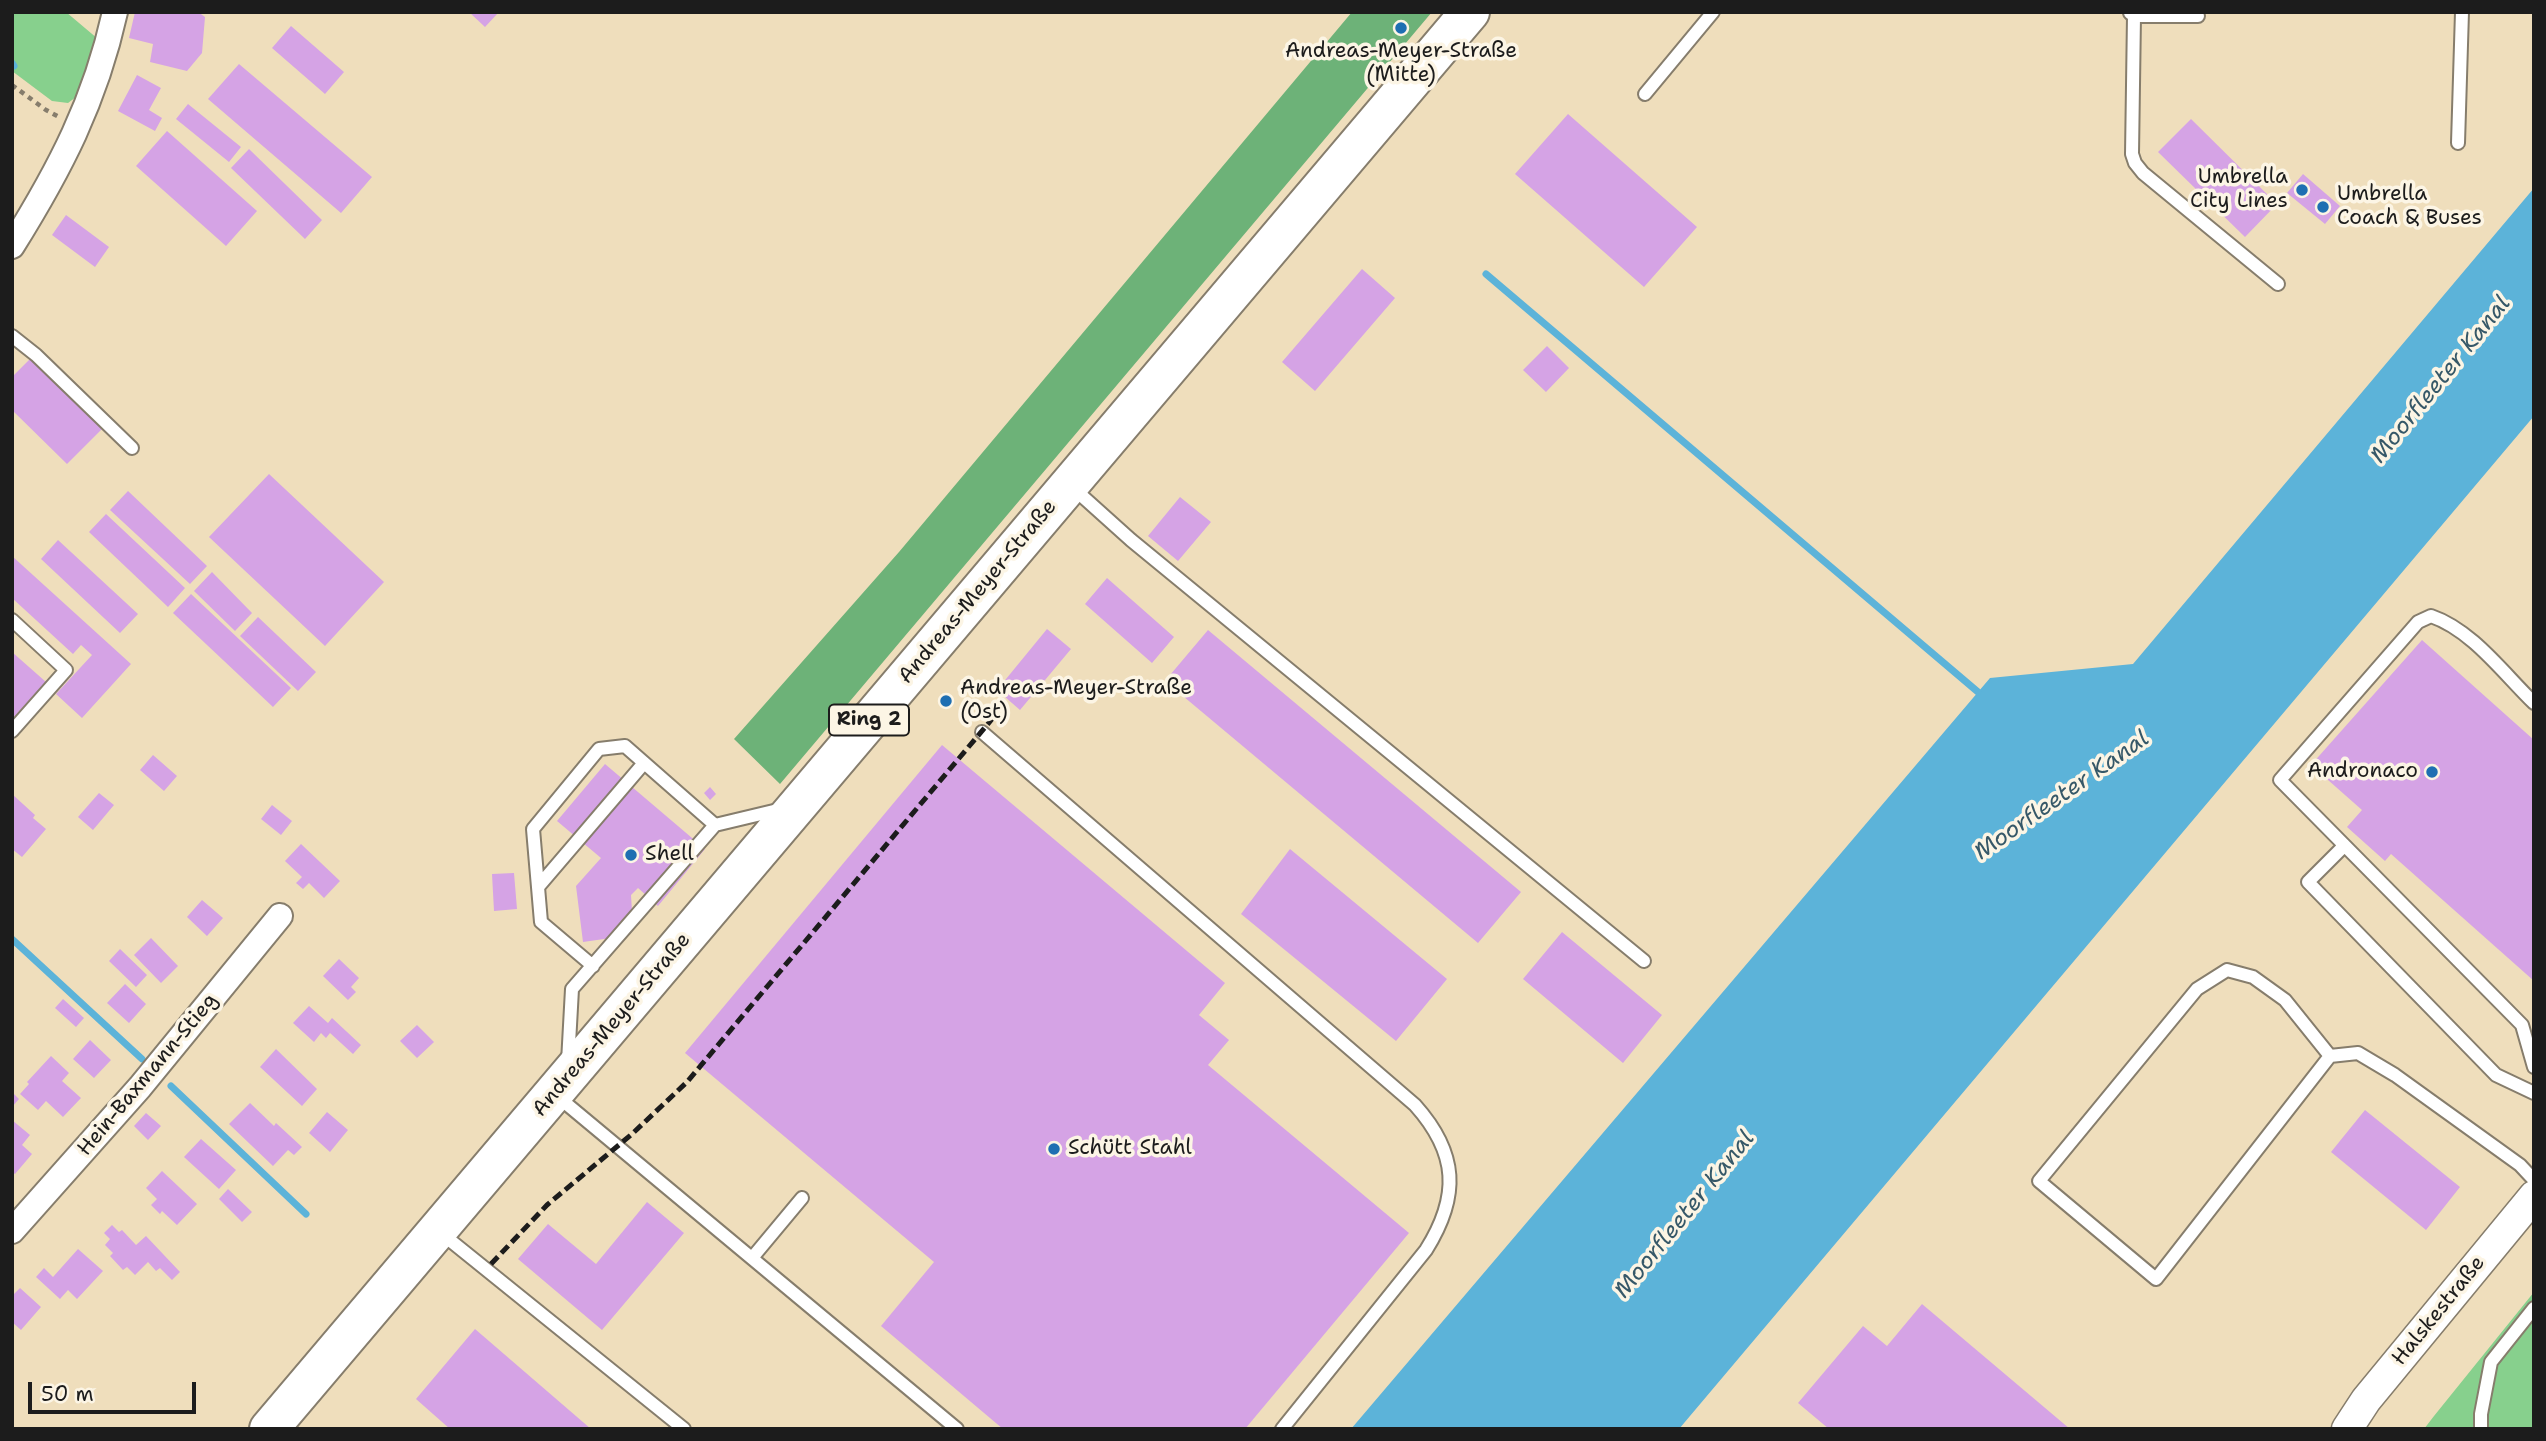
<!DOCTYPE html>
<html>
<head>
<meta charset="utf-8">
<style>
	body { margin:0 }
	#map { position:relative; width:2546px; height:1441px; overflow:hidden; background:#efdebc; font-family:"Shantell Sans",sans-serif }
	canvas { display:block }
	.frame { position:absolute; inset:0; border:14px solid #1c1c1c; pointer-events:none }
	.scale { position:absolute; left:28px; top:1382px; width:168px; height:32px; box-sizing:border-box; border:4px solid #1c1c1c; border-top:0; padding-left:9px; font-size:21px; line-height:24px; white-space:nowrap; color:#1c1c1c; -webkit-text-stroke:5px #fcf5e5; paint-order:stroke }
</style>
</head>
<body>
<div id="map">
<canvas width="2546" height="1441"></canvas>
<div class="frame"></div>
<div class="scale">50 m</div>
</div>
<script>
const context = document.querySelector('canvas').getContext('2d');
context.lineJoin = 'round';
function fill(path, color) {
  context.fillStyle = color;
  context.fill(path, 'evenodd');
}
function trace(path, color, width, dash) {
  context.strokeStyle = color;
  context.lineWidth = width;
  context.lineCap = dash ? 'butt' : 'round';
  context.setLineDash(dash || []);
  context.stroke(path);
}
function write(font, color, halo, rows, align = 'center') {
  context.font = font + ' "Shantell Sans",sans-serif';
  context.lineWidth = 7;
  context.setLineDash([]);
  context.textBaseline = 'middle';
  context.strokeStyle = halo;
  context.fillStyle = color;
  for (const [text, x, y, turn = 0] of rows) {
    context.save();
    context.translate(x, y);
    context.rotate((+turn || 0) * Math.PI / 180);
    context.textAlign = isNaN(turn) ? turn : align;
    if (halo) context.strokeText(text, 0, 0);
    context.fillText(text, 0, 0);
    context.restore();
  }
}
const green = new Path2D(`
	M12,12h54l32,27 -18,55 -12,9 -16,-2 -40,-30z
	M2534,1292v137h-110l10,-13z`);
const forest = new Path2D(`
	M1352,12h80l-652,772 -46,-45 165,-187z`);
const water = new Path2D(`
	M2534,188v228l-855,1013h-328l639,-751 143,-14z`);
const stream = new Path2D(`
	M12,63l2,3
	M1486,274l492,418
	M12,939l130,120
	M171,1086l135,128`);
const building = new Path2D(`
	M135,12h63l7,5 -3,36 -15,18 -37,-9 3,-18 -24,-6z
	M469,12h30l-14,15z
	M291,26l53,46 -19,22 -53,-46z
	M239,64l133,113 -31,36 -133,-114z
	M137,75l24,13 -12,22 13,8 -7,13 -37,-20z
	M188,104l53,43 -12,15 -53,-43z
	M1568,114l129,113 -53,60 -129,-113z
	M2191,119l86,85 -32,33 -87,-85z
	M167,131l90,80 -31,35 -90,-80z
	M249,149l73,71 -17,19 -74,-71z
	M2303,174l37,32 -15,18 -38,-31z
	M66,215l43,32 -14,20 -43,-32z
	M1362,269l33,29 -80,93 -33,-29z
	M1547,346l22,22 -23,24 -23,-22z
	M31,358l71,71 -35,35 -55,-54v-33z
	M269,474l115,108 -59,64 -116,-109z
	M128,491l79,75 -17,18 -80,-74z
	M1180,497l31,25 -33,39 -30,-25z
	M106,514l79,74 -17,19 -79,-75z
	M58,540l80,74 -18,19 -79,-74z
	M12,556l119,108 -49,54 -26,-24 36,-39 -11,-10 -8,9 -61,-56z
	M212,572l40,41 -17,18 -41,-40z
	M1107,578l67,59 -22,26 -67,-59z
	M191,594l100,94 -18,19 -100,-94z
	M258,617l58,55 -18,19 -58,-55z
	M1047,629l24,20 -51,61 -23,-20z
	M1208,630l313,262 -43,51 -313,-262z
	M2422,640l112,100v241l-143,-127 -6,7 -38,-34 15,-17 -51,-45z
	M12,652l34,30 -34,37z
	M942,745l283,238 -26,32 30,25 -21,25 201,168 -164,196h-242l-122,-103 53,-64 -249,-209z
	M153,755l24,21 -13,15 -24,-21z
	M605,764l100,85 -47,57 -20,-18 -7,7 1,17 -21,26 -28,4 -7,-56 25,-28 -44,-37z
	M710,787l6,7 -6,6 -6,-7z
	M99,793l15,12 -21,25 -15,-13z
	M12,794l23,21 -2,3 13,11 -24,28 -10,-8z
	M272,805l20,16 -11,14 -20,-16z
	M301,844l39,37 -16,17 -15,-15 -6,6 -7,-6 6,-6 -17,-16z
	M1290,849l157,130 -51,62 -155,-127z
	M514,873l3,36 -23,2 -2,-37z
	M202,900l21,18 -16,18 -20,-19z
	M1562,932l100,83 -39,48 -100,-84z
	M151,938l27,28 -17,17 -27,-28z
	M120,949l27,26 -11,12 -27,-26z
	M339,959l20,19 -8,9 5,5 -8,8 -25,-24z
	M125,984l21,20 -17,19 -22,-20z
	M63,999l21,19 -8,9 -21,-19z
	M309,1006l19,17 4,-5 29,27 -8,9 -23,-21 -4,5 -5,-5 -7,9 -21,-19z
	M417,1025l17,17 -17,16 -17,-17z
	M90,1040l21,20 -17,18 -21,-19z
	M276,1049l41,40 -15,17 -42,-39z
	M51,1056l18,17 -7,8 19,17 -18,19 -17,-16 -8,9 -18,-16 9,-10 -2,-2z
	M12,1092l7,7 -7,8z
	M250,1103l24,23 2,-3 26,24 -8,8 -6,-5 -15,16 -44,-42z
	M2365,1110l95,77 -34,43 -95,-78z
	M327,1112l21,18 -18,22 -21,-19z
	M146,1113l15,13 -13,14 -14,-14z
	M12,1120l18,15 -8,10 10,9 -17,20 -3,-2z
	M201,1139l35,31 -17,19 -35,-32z
	M162,1171l35,33 -20,21 -15,-14 -2,3 -9,-9 6,-6 -11,-11z
	M228,1189l24,23 -10,10 -23,-23z
	M647,1202l37,31 -82,97 -84,-71 30,-35 48,40z
	M112,1225l7,7 3,-2 14,15 10,-9 34,36 -8,8 -12,-12 -4,3 -8,-9 -13,13 -8,-8 -4,3 -13,-14 3,-3 -8,-8 5,-6 -6,-6z
	M78,1249l25,22 -26,28 -9,-9 -8,9 -24,-22 8,-9 9,9z
	M20,1288l21,19 -20,23 -9,-8v-26z
	M1922,1304l148,125h-241l-31,-26 65,-77 24,20z
	M475,1329l116,100h-141l-34,-30z`);
const path = new Path2D(`
	M12,85l34,25 13,7`);
const service = new Path2D(`
	M2130,13l4,3h64
	M2134,16l-2,138 3,9 8,10 135,111
	M1645,94l68,-82
	M2458,143l4,-131
	M12,336l24,19 96,93
	M1072,487l59,53 513,421
	M12,620l54,50 -54,61
	M2534,703c-31,-30 -62,-73 -103,-87l-13,6 -138,158 242,245 12,42
	M982,732l433,373c43,48 45,91 11,145l-144,179
	M2344,846l-36,36 188,193 38,18
	M538,887l106,-124
	M593,966l-52,-44 -8,-93 66,-80 26,-3 90,79
	M2330,1056l-45,-56 -32,-23 -26,-7 -30,19 -158,192 117,98 174,-223 28,-3 37,22 125,90 14,15
	M568,1062l4,-73 143,-164 67,-16
	M557,1096l400,333
	M441,1233l243,196
	M752,1258l50,-60
	M2481,1429v-15l10,-52 43,-54`);
const minor = new Path2D(`
	M12,246c48,-77 83,-144 103,-234
	M12,1231l128,-144 140,-171`);
const tertiary = new Path2D(`
	M2347,1429l19,-29 168,-204`);
const primary = new Path2D(`
	M269,1429l1201,-1417`);
const rail = new Path2D(`
	M491,1264l56,-59 85,-71 55,-52 305,-363`);
const markers = [
	[1401,28,7,"#1f6fb2"],
	[2302,190,7,"#1f6fb2"],
	[2323,207,7,"#1f6fb2"],
	[946,701,7,"#1f6fb2"],
	[2432,772,7,"#1f6fb2"],
	[631,855,7,"#1f6fb2"],
	[1054,1149,7,"#1f6fb2"]
];
const shields = [
	[869,720,80]
];
const shieldNames = [
	["Ring 2",869,720]
];
const poiNames = [
	["Andreas-Meyer-Straße",1401,52,"center"],
	["(Mitte)",1401,76,"center"],
	["Umbrella",2288,178,"right"],
	["City Lines",2288,202,"right"],
	["Umbrella",2337,195],
	["Coach & Buses",2337,219],
	["Andreas-Meyer-Straße",960,689],
	["(Ost)",960,713],
	["Andronaco",2418,772,"right"],
	["Shell",645,855],
	["Schütt Stahl",1068,1149]
];
const streetNames = [
	["Andreas-Meyer-Straße",978,592,-50],
	["Andreas-Meyer-Straße",612,1025,-50],
	["Hein-Baxmann-Stieg",148,1075,-50],
	["Halskestraße",2439,1311,-51]
];
const waterNames = [
	["Moorfleeter Kanal",2441,380,-51],
	["Moorfleeter Kanal",2062,796,-35],
	["Moorfleeter Kanal",1685,1215,-51]
];
fill(green, '#87d08d');
fill(forest, '#6db278');
fill(water, '#5cb3d9');
trace(stream, '#5cb3d9', 7);
fill(building, '#d5a3e5');
trace(service, '#867d6c', 16);
trace(minor, '#867d6c', 28);
trace(tertiary, '#867d6c', 33);
trace(primary, '#867d6c', 42);
trace(path, '#867d6c', 4.5, [5, 5]);
trace(service, '#fff', 12);
trace(minor, '#fff', 24);
trace(tertiary, '#fff', 30);
trace(primary, '#fff', 38);
trace(rail, '#1c1c1c', 5, [10, 5]);
for (const [x, y, r, color] of markers) {
  const dot = new Path2D();
  dot.arc(x, y, r, 0, 2 * Math.PI);
  context.fillStyle = color;
  context.fill(dot);
  trace(dot, '#fcf5e5', 2.5);
}
for (const [x, y, w] of shields) {
  const box = new Path2D();
  box.roundRect(x - w / 2, y - 15.5, w, 31, 5);
  context.fillStyle = '#fcf5e5';
  context.fill(box);
  trace(box, '#1c1c1c', 2);
}
write('bold 19px', '#1c1c1c', null, shieldNames);
write('21px', '#1c1c1c', '#fcf5e5', poiNames, 'left');
write('21px', '#1c1c1c', '#fcf5e5', streetNames);
write('italic 23px', '#365868', '#fcf5e5', waterNames);
</script>
</body>
</html>
